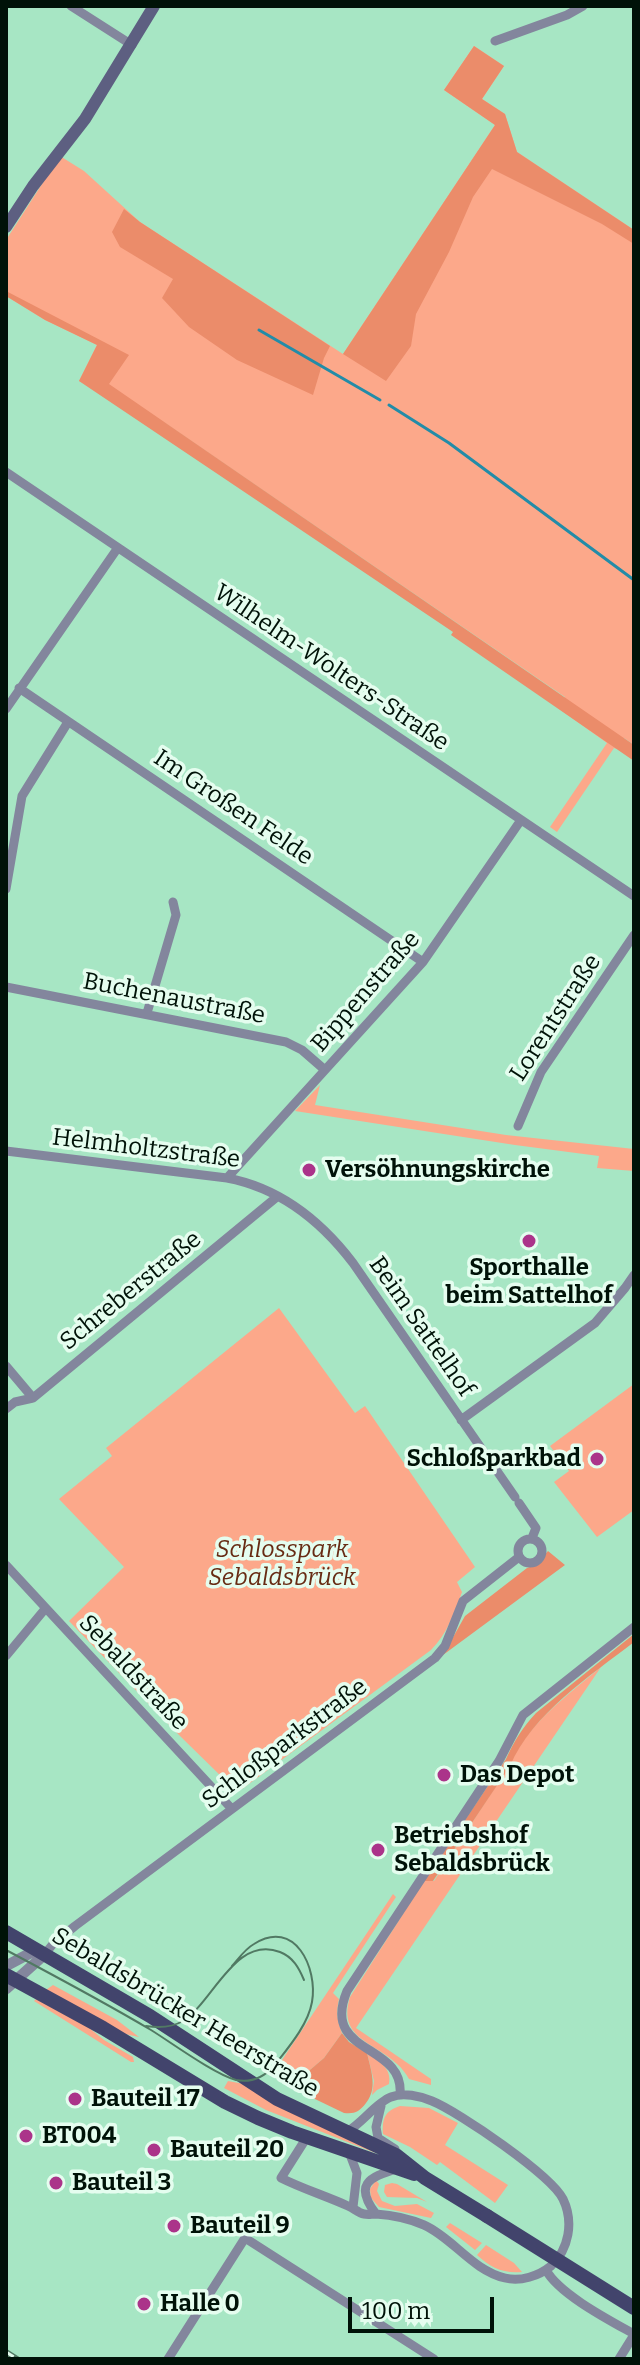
<!DOCTYPE html>
<html>
<head>
<meta charset="utf-8">
<style>
	body { margin:0 }
	#map { position:relative; width:640px; height:2365px; overflow:hidden; background:#a7e6c4; font-family:Bitter,serif }
	canvas { display:block }
	.frame { position:absolute; inset:0; border:8px solid #001208; pointer-events:none }
	.scale { position:absolute; left:348px; top:2297px; width:146px; height:36px; box-sizing:border-box; border:4px solid #001208; border-top:0; padding-left:10px; font-size:24px; line-height:28px; white-space:nowrap; color:#001208; -webkit-text-stroke:6px #e5fdef; paint-order:stroke }
</style>
</head>
<body>
<div id="map">
<canvas width="640" height="2365"></canvas>
<div class="frame"></div>
<div class="scale">100 m</div>
</div>
<script>
const context = document.querySelector('canvas').getContext('2d');
context.lineJoin = 'round';
function fill(path, color) {
  context.fillStyle = color;
  context.fill(path, 'evenodd');
}
function trace(path, color, width, dash) {
  context.strokeStyle = color;
  context.lineWidth = width;
  context.lineCap = dash ? 'butt' : 'round';
  context.setLineDash(dash || []);
  context.stroke(path);
}
function write(font, color, halo, rows, align = 'center') {
  context.font = font + ' Bitter,serif';
  context.lineWidth = 7;
  context.setLineDash([]);
  context.textBaseline = 'middle';
  context.strokeStyle = halo;
  context.fillStyle = color;
  for (const [text, x, y, turn = 0] of rows) {
    context.save();
    context.translate(x, y);
    context.rotate((+turn || 0) * Math.PI / 180);
    context.textAlign = isNaN(turn) ? turn : align;
    if (halo) context.strokeText(text, 0, 0);
    context.fillText(text, 0, 0);
    context.restore();
  }
}
const green = new Path2D(`
	M474,46l30,20 -22,33 23,15 12,38 117,78v515l-10,-7 -7,11 -3,-1 -57,84 -7,-5 57,-84 -49,-35 7,-11 -400,-274 -86,-42 18,-36 -52,-25 -39,-24v-56l54,-84 24,15 56,51 203,132 152,-229 -51,-35z
	M320,1085l-5,20 191,30 128,14v22l-37,-3 2,-12 -84,-11 -220,-34z
	M279,1308l76,105 10,-7 110,161 -18,15 5,10c-8,22 -15,42 -31,58l-189,139 -15,-7 -48,-47 -110,-114 55,-54 -65,-68 53,-43 -6,-8z
	M634,1384v126l-37,27 -43,-55 15,-11 -19,-25z
	M601,1667l-245,361 75,51v6l-22,-6c-3,-5 -7,-11 -12,-15 -23,-22 -60,-26 -47,-67l74,-116h10l75,-115c19,-43 57,-69 92,-99z
	M393,1894l3,3 -63,96 6,6c-3,13 -2,22 3,34l-18,25 -34,29 -18,-12z
	M53,1985l64,35 22,17 -14,-3 -82,-42z
	M36,1999l52,28 16,13 29,17 1,5h-3l-97,-61z
	M367,2053c12,8 25,15 22,31l-12,6 -5,5 2,-14z
	M228,2081l16,3 134,70 -112,-44 -42,-22z
	M400,2106l29,2 29,15 -13,22 63,40 -13,18 -55,-41 -3,3 -27,-18 -27,-13c-1,-16 2,-23 17,-28z
	M376,2180l3,4 -2,7 5,10 13,5 22,-2 17,9 -3,5 -52,-11 -8,-9 -1,-9z
	M392,2183l5,1 30,18 -10,-4 -30,-1 -3,-5 1,-7z
	M450,2223l32,20 -7,7 -29,-23z
	M486,2245l28,18 8,9c-19,2 -32,-5 -45,-17z`);
const forest = new Path2D(`
	M474,46l30,20 -22,33 23,15 12,38 117,78v14l-32,-20 -110,-55 -19,28 -24,55 -33,62 -5,32 -25,35 -43,-27 152,-229 -51,-35z
	M124,209l16,13 190,124 -6,12 -11,37 -76,-35 -48,-33 -27,-29 11,-19 -53,-32 -8,-15z
	M6,291l123,64 -20,29 525,361v16l-183,-126 2,-3 -374,-251 18,-36 -52,-25 -39,-24z
	M548,1551l17,14 -122,90 22,-39 62,-48 8,-3z
	M634,1634v8c-44,34 -102,72 -124,124l-77,115h-9l82,-122c8,-18 17,-32 30,-46z
	M342,2033l7,9 18,11c4,18 11,35 -1,50 -7,9 -11,11 -22,10l-54,-26 34,-29z`);
const stream = new Path2D(`
	M259,330l121,70
	M389,405l60,38 185,137`);
const minor = new Path2D(`
	M71,6l61,39
	M495,41l72,-26 16,-9
	M6,472l628,424
	M19,688l404,274
	M6,709l111,-160
	M6,889l16,-93 46,-74
	M6,987l280,55 16,8 23,20
	M147,1013l29,-98 -3,-13
	M518,1126l23,-54 93,-137
	M6,1151l221,27c53,10 94,43 126,85l162,234
	M227,1178l196,-216 98,-142
	M6,1366l27,32
	M6,1409l9,-7 18,-4 245,-202
	M461,1420l134,-97 30,-35 9,-13
	M519,1503l17,25 -4,10
	M518 1551a12 12 0 1 1 24 0a12 12 0 1 1-24 0Z
	M6,1565l225,243
	M6,1656l39,-47
	M44,1955l9,-11 22,-18 360,-268 10,-12 18,-45 56,-44
	M400,2095c5,-53 -80,-39 -53,-104l152,-230 24,-46 111,-88
	M381,2106l-5,21 2,11 17,11
	M307,2137l-26,41c22,11 45,18 67,28 6,2 10,7 16,8 5,1 7,0 12,0 15,1 34,5 48,11 29,13 48,45 81,53 15,4 34,-2 46,-12 18,-17 23,-44 12,-67 -12,-24 -104,-87 -131,-98 -12,-5 -29,-9 -41,-4 -14,5 -29,26 -43,34
	M349,2152l8,21 -4,34
	M376,2214c-22,-29 -8,-37 21,-45
	M546,2270c13,24 63,50 88,64
	M168,2359l77,-121 189,121
	M619,2359l15,-24`);
const tertiary = new Path2D(`
	M6,1966l30,-16
	M6,1989l38,-34`);
const secondary = new Path2D(`
	M6,227l27,-41 52,-67 69,-113`);
const primary = new Path2D(`
	M6,1932l144,84 127,83 119,56 29,23 62,38
	M6,1975l97,53 122,74 33,16 34,14 122,42`);
const tram = new Path2D(`
	M6,1950c49,26 98,52 145,80 21,13 63,44 85,50 15,3 28,-3 38,-14 14,-18 34,-41 38,-64 6,-34 -17,-84 -58,-58 -9,5 -15,14 -22,22
	M146,2026c13,2 25,2 37,-5 31,-20 52,-86 97,-69 13,5 19,16 24,28`);
const rail = new Path2D(`
	M6,2352l11,7`);
const primaryBridge = new Path2D(`
	M487,2216l147,92`);
const markers = [
	[309,1170,8,"#ab348a"],
	[529,1241,8,"#ab348a"],
	[597,1459,8,"#ab348a"],
	[444,1775,8,"#ab348a"],
	[378,1850,8,"#ab348a"],
	[75,2099,8,"#ab348a"],
	[26,2136,8,"#ab348a"],
	[154,2150,8,"#ab348a"],
	[56,2183,8,"#ab348a"],
	[174,2226,8,"#ab348a"],
	[144,2304,8,"#ab348a"]
];
const streetNames = [
	["Wilhelm-Wolters-Straße",331,668,34],
	["Im Großen Felde",233,808,34],
	["Bippenstraße",366,992,-49],
	["Buchenaustraße",174,999,11],
	["Lorentstraße",556,1018,-57],
	["Helmholtzstraße",146,1149,7],
	["Schreberstraße",131,1291,-39],
	["Beim Sattelhof",421,1327,55],
	["Sebaldstraße",133,1673,47],
	["Schloßparkstraße",285,1744,-37],
	["Sebaldsbrücker Heerstraße",185,2013,31]
];
const poiNames = [
	["Versöhnungskirche",325,1170],
	["Sporthalle",529,1268,"center"],
	["beim Sattelhof",529,1296,"center"],
	["Schloßparkbad",581,1459,"right"],
	["Das Depot",460,1775],
	["Betriebshof",394,1836],
	["Sebaldsbrück",394,1864],
	["Bauteil 17",91,2099],
	["BT004",42,2136],
	["Bauteil 20",170,2150],
	["Bauteil 3",72,2183],
	["Bauteil 9",190,2226],
	["Halle 0",160,2304]
];
const parkNames = [
	["Schlosspark",282,1550],
	["Sebaldsbrück",282,1578]
];
fill(green, '#fca88a');
fill(forest, '#eb8c6a');
trace(stream, '#228ca8', 3);
trace(minor, '#83869d', 9);
trace(tertiary, '#83869d', 11);
trace(secondary, '#5d5f81', 12);
trace(primary, '#42446c', 14);
trace(tram, '#517963', 2);
trace(rail, '#517963', 6);
trace(rail, '#e5fdef', 3, [9]);
trace(primaryBridge, '#42446c', 14);
for (const [x, y, r, color] of markers) {
  const dot = new Path2D();
  dot.arc(x, y, r, 0, 2 * Math.PI);
  context.fillStyle = color;
  context.fill(dot);
  trace(dot, '#e5fdef', 3);
}
write('24px', '#001208', '#e5fdef', streetNames);
write('bold 24px', '#001208', '#e5fdef', poiNames, 'left');
write('italic 24px', '#672b13', '#e5fdef', parkNames);
</script>
</body>
</html>
